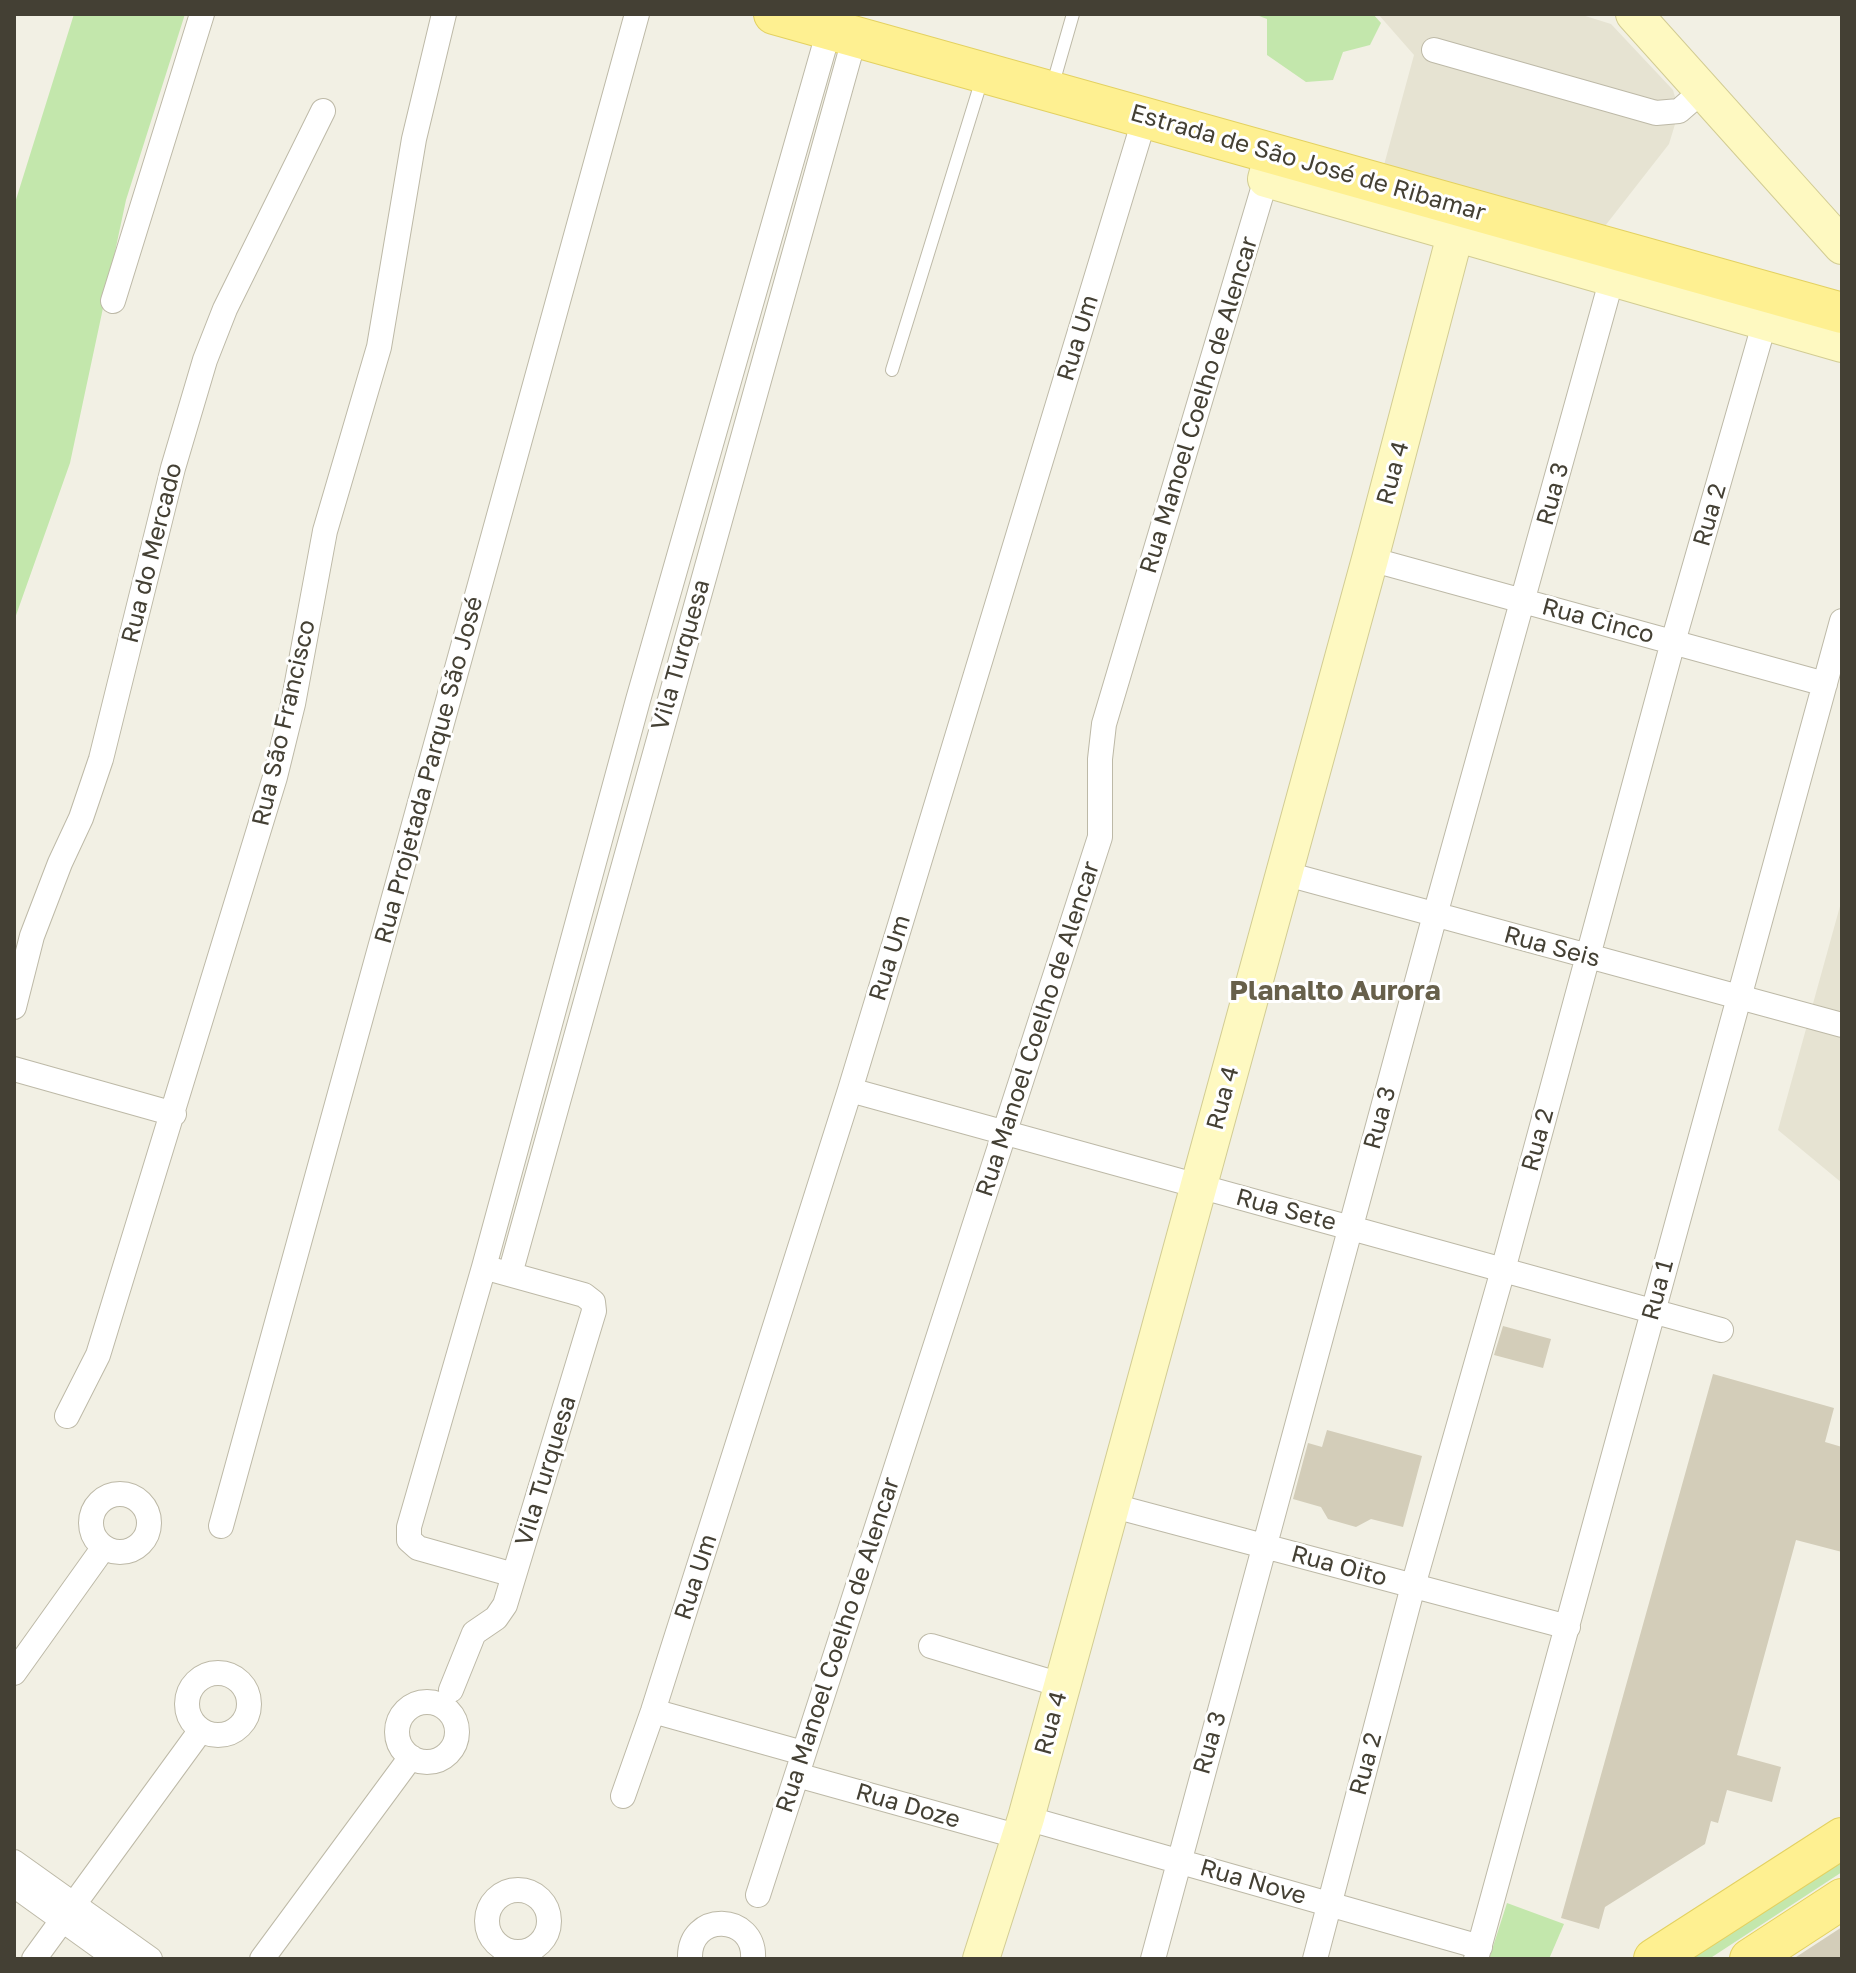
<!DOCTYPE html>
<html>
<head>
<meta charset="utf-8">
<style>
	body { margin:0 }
	#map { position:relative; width:1856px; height:1973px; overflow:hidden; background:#f2f0e4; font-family:"Golos Text",sans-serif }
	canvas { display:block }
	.frame { position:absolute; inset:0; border:16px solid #444034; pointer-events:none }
</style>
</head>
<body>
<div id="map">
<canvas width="1856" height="1973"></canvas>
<div class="frame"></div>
</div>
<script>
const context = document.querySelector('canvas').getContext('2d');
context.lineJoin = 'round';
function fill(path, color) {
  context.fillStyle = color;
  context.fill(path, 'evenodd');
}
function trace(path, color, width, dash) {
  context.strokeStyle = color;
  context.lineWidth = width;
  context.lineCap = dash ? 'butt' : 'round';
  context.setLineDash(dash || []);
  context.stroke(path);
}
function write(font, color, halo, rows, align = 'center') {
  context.font = font + ' "Golos Text",sans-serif';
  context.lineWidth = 6;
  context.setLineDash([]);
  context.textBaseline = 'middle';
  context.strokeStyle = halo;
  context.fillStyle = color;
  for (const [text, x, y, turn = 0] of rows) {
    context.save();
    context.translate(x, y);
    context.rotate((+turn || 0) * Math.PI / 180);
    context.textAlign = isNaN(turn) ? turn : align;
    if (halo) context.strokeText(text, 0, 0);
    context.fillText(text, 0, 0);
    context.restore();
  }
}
const residential = new Path2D(`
	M1378,14h201l32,10 62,66 6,21 -10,33 -64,82 -221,-61 30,-110z
	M1842,899v284l-64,-53z`);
const green = new Path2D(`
	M74,14h111l-59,186 -56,263 -56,158v-415z
	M1254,14h119l8,9 -11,22 -27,7 -10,28 -27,2 -39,-27v-36z
	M1842,1861v11l-133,87h-20z
	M1507,1903l57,21 -15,35h-60z`);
const building = new Path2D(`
	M1503,1326l48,13 -8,29 -49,-13z
	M1713,1374l121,34 -9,34 17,5v105l-46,-12 -59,215 44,12 -9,35 -45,-12 -9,33 -7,-2 -6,23 -100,63 -6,22 -38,-11z
	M1327,1430l95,26 -19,71 -32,-8 -15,8 -28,-8 -7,-12 -28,-8 15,-56 14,4z
	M1842,1927v32h-49z`);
const lane = new Path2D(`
	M1052,87l21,-73
	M892,370l90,-291`);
const street = new Path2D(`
	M1434,50l222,63 23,-2 23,-20
	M113,301l89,-287
	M1370,559l455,125
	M1283,873l559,152
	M14,1007l18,-71 28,-73 21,-45 20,-59 72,-291 32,-108 20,-51 98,-198
	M14,1069l160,45
	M850,1090l871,240
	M510,1274c112,-413 231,-825 345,-1238
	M67,1416l31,-61 177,-578 18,-73 32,-173 54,-184 35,-208 30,-125
	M91 1523a29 29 0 1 1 58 0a29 29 0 1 1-58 0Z
	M1110,1505l458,122
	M221,1526l416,-1512
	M514,1575l-96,-27 -9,-8v-13l75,-260 154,-567 195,-684
	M931,1646l130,39
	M187 1704a31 31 0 1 1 62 0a31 31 0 1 1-62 0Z
	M14,1673l90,-126
	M451,1690l23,-57 22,-15 9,-13 89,-294 -1,-9 -9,-7 -90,-25
	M397 1732a30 30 0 1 1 60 0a30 30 0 1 1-60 0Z
	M653,1711l150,42
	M797,1775l223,62
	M623,1796l30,-85 197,-621 295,-973
	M1026,1818l454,129
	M14,1862l136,97
	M14,1885l103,74
	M487 1921a31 31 0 1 1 62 0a31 31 0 1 1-62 0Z
	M758,1895l342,-1058v-78l4,-35 162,-545
	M34,1959l167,-229
	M262,1959l149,-202
	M690,1959c-2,-48 66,-46 63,0
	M1153,1959l282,-1044 177,-637
	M1315,1959l98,-373 90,-316 170,-628 92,-321
	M1476,1959l366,-1338`);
const secondary = new Path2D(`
	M1634,14l208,232
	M1273,153l-7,26 576,165
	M981,1959l45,-141 344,-1259 85,-324`);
const primary = new Path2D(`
	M774,14l1068,299
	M1654,1959l188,-121
	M1750,1959l92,-60`);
const streetNames = [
	["Estrada de São José de Ribamar",1308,163,16],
	["Rua Um",1078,338,-73],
	["Rua Manoel Coelho de Alencar",1199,405,-73],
	["Rua 4",1393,473,-75],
	["Rua 3",1553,494,-75],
	["Rua 2",1710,515,-74],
	["Rua do Mercado",152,553,-76],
	["Rua Cinco",1598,621,15],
	["Vila Turquesa",681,655,-74],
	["Rua São Francisco",284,723,-77],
	["Rua Projetada Parque São José",429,770,-75],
	["Rua Seis",1552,947,15],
	["Rua Um",890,958,-73],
	["Rua Manoel Coelho de Alencar",1038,1029,-72],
	["Rua 4",1223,1098,-75],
	["Rua 3",1380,1118,-75],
	["Rua 2",1538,1140,-75],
	["Rua Sete",1286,1210,15],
	["Rua 1",1658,1290,-75],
	["Vila Turquesa",546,1471,-73],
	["Rua Oito",1339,1566,15],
	["Rua Um",696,1577,-72],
	["Rua Manoel Coelho de Alencar",838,1645,-72],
	["Rua 4",1051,1723,-75],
	["Rua 3",1210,1743,-74],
	["Rua 2",1366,1764,-75],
	["Rua Doze",908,1806,16],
	["Rua Nove",1253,1882,16]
];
const quarterNames = [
	["Planalto Aurora",1335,991]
];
fill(residential, '#e6e3d2');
fill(green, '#c3e7ac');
fill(building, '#d3cdb9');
trace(lane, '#bdb9a7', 14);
trace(street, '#bdb9a7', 26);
trace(secondary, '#d2cc93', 38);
trace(primary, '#e3d161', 42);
trace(lane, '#fff', 12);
trace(street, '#fff', 24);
trace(secondary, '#fef9c1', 36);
trace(primary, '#fef091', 40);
write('24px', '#444034', '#fff', streetNames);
write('bold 28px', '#67604b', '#fff', quarterNames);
</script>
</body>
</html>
